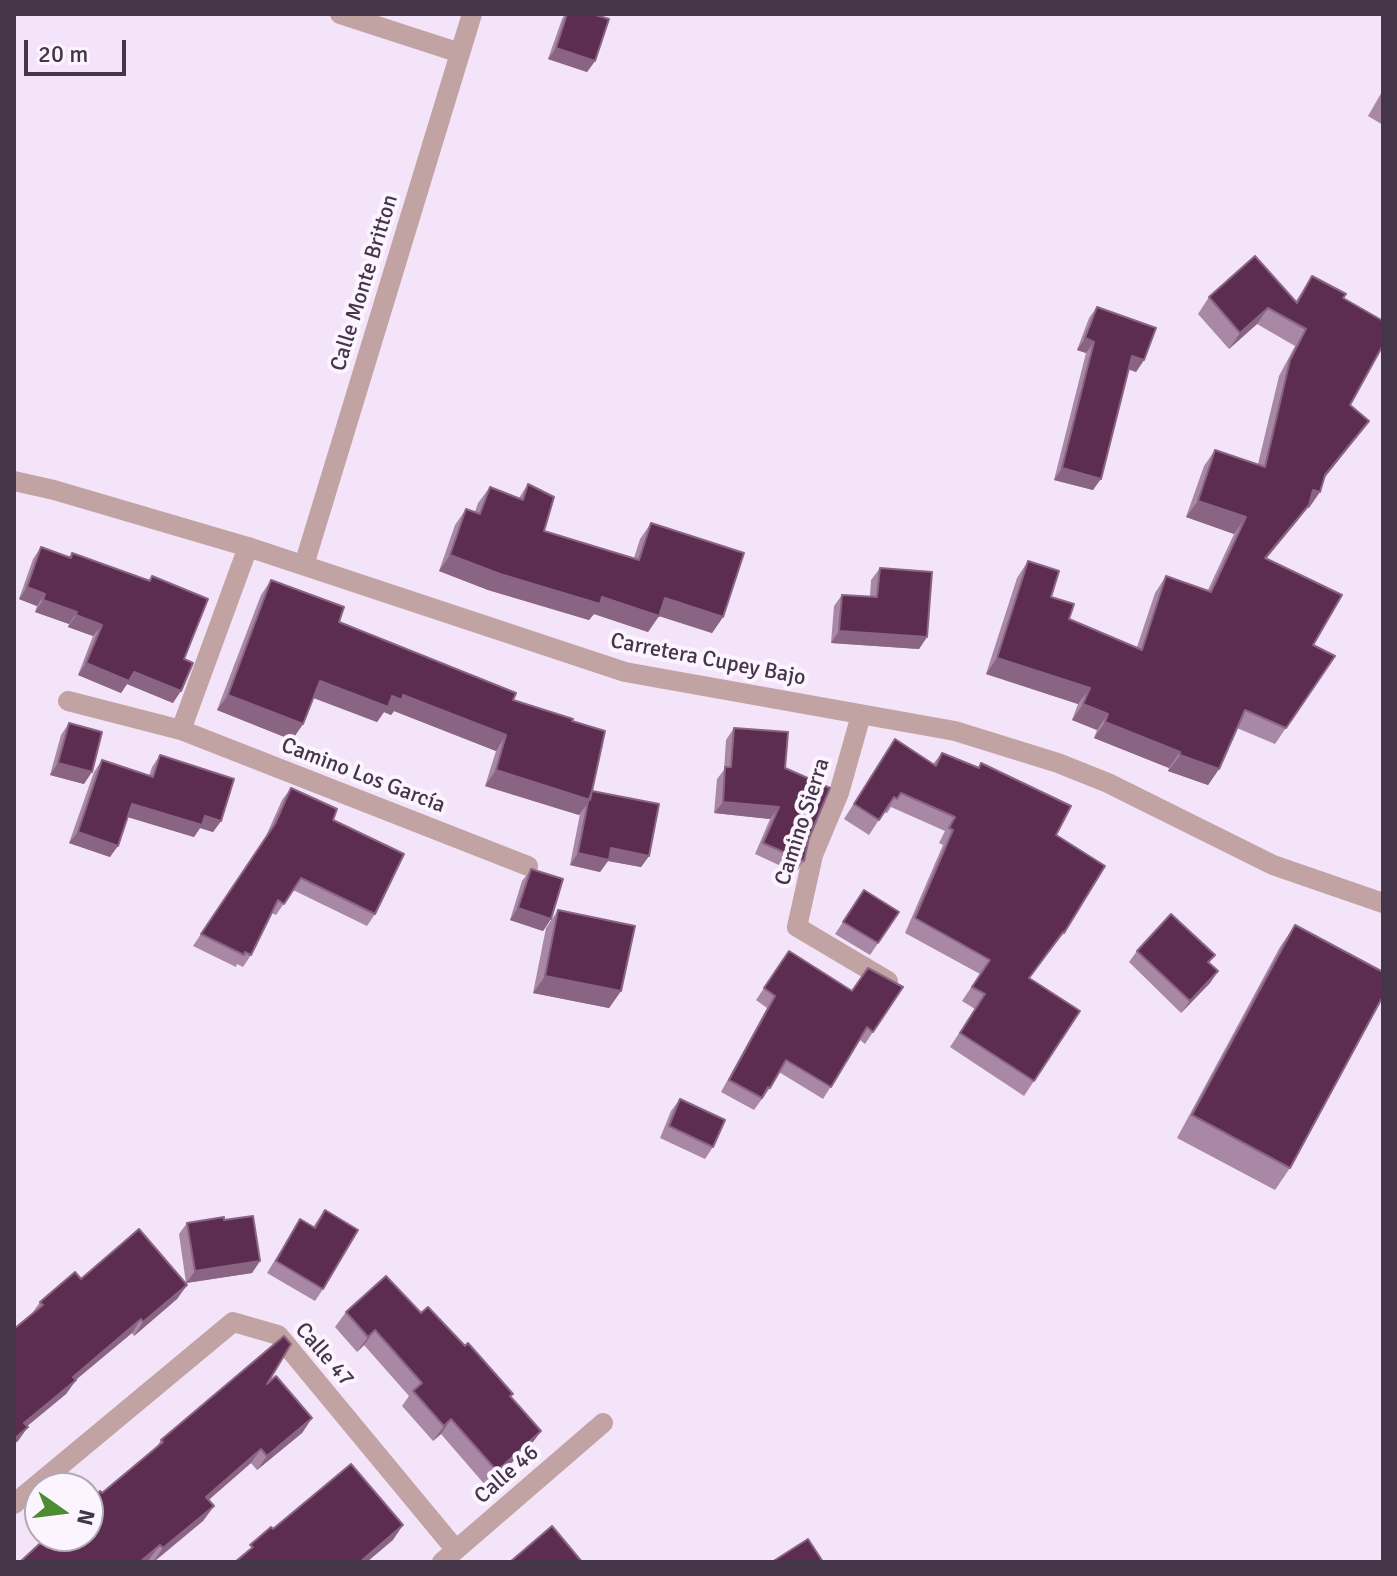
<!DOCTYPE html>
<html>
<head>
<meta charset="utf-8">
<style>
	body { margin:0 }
	#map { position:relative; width:1397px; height:1576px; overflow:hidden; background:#f4e4f9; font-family:Signika,sans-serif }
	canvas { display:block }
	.frame { position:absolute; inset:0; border:16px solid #443549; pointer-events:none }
	.north { position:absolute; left:24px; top:1472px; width:80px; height:80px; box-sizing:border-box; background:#fcf4ff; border:2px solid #b2a8b6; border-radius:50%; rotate:104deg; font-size:22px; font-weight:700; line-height:32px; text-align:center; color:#443549 }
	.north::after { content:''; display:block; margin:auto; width:28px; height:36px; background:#4b8d30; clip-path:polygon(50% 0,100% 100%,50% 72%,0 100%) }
	.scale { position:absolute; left:24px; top:40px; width:102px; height:36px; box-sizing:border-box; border:4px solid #443549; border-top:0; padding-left:10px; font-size:24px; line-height:28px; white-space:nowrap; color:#443549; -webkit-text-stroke:6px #fcf4ff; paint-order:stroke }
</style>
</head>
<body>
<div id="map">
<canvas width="1397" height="1576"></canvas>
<div class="frame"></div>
<div class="north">N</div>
<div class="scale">20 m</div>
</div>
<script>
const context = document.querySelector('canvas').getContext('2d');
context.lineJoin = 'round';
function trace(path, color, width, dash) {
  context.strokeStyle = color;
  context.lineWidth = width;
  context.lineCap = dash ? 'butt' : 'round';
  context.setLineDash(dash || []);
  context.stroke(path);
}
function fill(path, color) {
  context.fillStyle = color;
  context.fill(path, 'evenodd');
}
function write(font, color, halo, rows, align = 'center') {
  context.font = font + ' Signika,sans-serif';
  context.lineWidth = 8;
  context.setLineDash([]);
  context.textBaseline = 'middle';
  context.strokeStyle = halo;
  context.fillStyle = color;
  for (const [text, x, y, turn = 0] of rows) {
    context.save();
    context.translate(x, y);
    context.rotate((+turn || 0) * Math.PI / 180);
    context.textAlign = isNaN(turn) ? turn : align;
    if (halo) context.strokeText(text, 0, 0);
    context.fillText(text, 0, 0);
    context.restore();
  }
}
const minor = new Path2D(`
	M340,14l120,39
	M304,565l168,-551
	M68,701l113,29 347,136
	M861,715l-22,78 -26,62 -16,72 91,54
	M181,730l67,-183
	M14,1504l219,-182 45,13 178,215
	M442,1562l161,-139`);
const tertiary = new Path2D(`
	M14,481l40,9 194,57 377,125 330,59 103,32 50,20 165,82 110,38`);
const wall = new Path2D(`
	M565,14h27l3,47 -8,11 -39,-13 14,-40z
	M1383,90v35l-15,-9z
	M1312,276l31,22 7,107 7,32 -33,41 -15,30 -2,-1 -10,14 -31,38 47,86 22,11 -60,88 -38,-16 -18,41 -11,16 -40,-14 1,-3 -75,-30 3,-8 -25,-10 6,-16 -92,-30 31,-96 11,-17 23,36 18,22 68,28 18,-54 11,-17 42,14 26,-56 -48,-17 18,-51 11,-16 43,14 21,-88 16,-30 -38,-22 -28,25 -31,-35 11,-17 87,4z
	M1097,307l47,53 -8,12 -7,-3 -36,121 -39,-10 32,-127 -9,-3 12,-32z
	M528,484l16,47 90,27 6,-19 11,-16 72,94 -11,16 -53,-17 -11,16 -54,-18 -5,6 -101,-30 -49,-19 16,-46 11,-16 9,3 3,-9 12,-16 29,11z
	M41,547l28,10 3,-4 76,28 4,-5 32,83 -11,44 -46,-19 -6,9 -43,-18 15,-39 -25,-9 1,-3 -34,-12 2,-6 -18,-7 14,-40z
	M880,568l47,69 -8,12 -88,-6 3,-37 8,-11 28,2 1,-17z
	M271,580l68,42 174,78 59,21 20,70 57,65 -8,11 -33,-6 -8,11 -30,-7 10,-51 -1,1 -94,-29 11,-35 -102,-40 -3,4 -7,-3 -7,10 -64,-24 -10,26 -11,16 -75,-30 44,-115z
	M69,723l15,61 -34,-9 11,-40z
	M734,728l51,40 24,70 -5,23 -8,12 -41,-19 15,-35 -56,-6 3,-34 7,-9 2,-30z
	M895,739l38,25 9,-11 36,15 3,-5 75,72 8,98 -35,45 5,103 -10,15 -74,-49 25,-38 -13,-8 18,-27 -75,-41 38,-88 -4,-2 6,-12 -54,-24 -4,6 -3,-1 -15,23 -25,-16z
	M160,755l61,66 -8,11 -13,-4 -6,9 -66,-20 -18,40 -41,-14 25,-71 8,-12 47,16 3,-9z
	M291,788l42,32 42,94 -8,12 -74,-36 -17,25 -4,-2 -21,42 -8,12 -6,-3 -1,3 -43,-21 73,-110 16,-36z
	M531,869l20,50 -8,12 -33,-11 12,-39z
	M864,890l35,22 -29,43 -35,-21z
	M558,910l63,81 -12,17 -76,-15 13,-65z
	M1295,925l-5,243 -15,22 -98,-52 103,-191z
	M789,951l63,40 51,-4 -38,57 -5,-4 -37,59 -44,-27 -9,16 -16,22 -33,-18 46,-84 -11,-8z
	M1137,951l78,4 -6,8 9,8 -8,12 -29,30 -52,-51z
	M680,1099l33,48 -8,12 -45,-21 11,-27z
	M325,1210l-2,79 -8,12 -48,-28 33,-54 13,8z
	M187,1223l73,38 -8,12 -66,10 -7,-49z
	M81,1279l106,6 -10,14 -43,37 -2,-3 -56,47 -10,14 -39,32 -9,15 -4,3v-115l17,-14 9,-13z
	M346,1312l75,1 90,84 30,34 -11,15 -44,40 -45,-52 -8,7 -31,-35 7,-10 -45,-51 -7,7 -22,-25z
	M267,1384l45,34 -10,15 -45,37 -6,-7 -43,37 6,6 -11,15 -49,41 -4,-2 -3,2h-127l8,-7 5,-6 69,-56 54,-45 5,-8z`);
const shadedWall = new Path2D(`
	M556,48l39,13 -8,11 -39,-13z
	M1268,308l-11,16 -28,25 11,-16z
	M1085,338l9,4 -8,11 -9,-3z
	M1132,356l12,4 -8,12 -12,-4z
	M1369,421l-54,69 5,2 -11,16 -2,-1 -10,14 -44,53 60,-84z
	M1062,468l39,11 -8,11 -39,-10z
	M1198,501l48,16 -12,17 -48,-17z
	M450,555l152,42 63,1 58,19 -11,16 -53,-17 -11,16 -54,-18 -5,6 -101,-30 -49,-19z
	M27,587l18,7 -8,12 -18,-7z
	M43,600l34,12 -8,12 -34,-12z
	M76,615l26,10 -9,11 -25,-9z
	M839,631l88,6 -8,12 -88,-6z
	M997,658l93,30 -12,16 -92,-30z
	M86,663l48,9 47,19 -8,12 -46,-19 -6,9 -43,-18z
	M320,681l72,15 11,-1 103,40 -10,16 -102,-40 -3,4 -7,-3 -7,10 -68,-26z
	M228,695l75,29 -11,16 -75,-30z
	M1083,704l25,10 -11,16 -25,-10z
	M1105,722l75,30 -11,16 -75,-30z
	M1180,755l39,14 -11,16 -40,-14z
	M58,763l34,9 -8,12 -34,-9z
	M496,770l94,30 -11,15 -94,-29z
	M723,802l56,5 -9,12 -56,-6z
	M132,804l73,12 16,5 -8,11 -13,-4 -6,9 -70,-21z
	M78,832l40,14 -8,11 -41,-14z
	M611,848l38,8 -8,11 -33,-6 -8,11 -30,-7 8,-12z
	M518,908l33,11 -8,12 -33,-11z
	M1218,971l-8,12 -29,30 9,-12z
	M545,976l76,15 -12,17 -76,-15z
	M260,1261l-8,12 -66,10 9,-12z
	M187,1285l-10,14 -43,37 9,-14z
	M141,1319l-9,14 -69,57 10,-13z
	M375,1330l-11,15 -7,7 11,-15z
	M76,1380l-10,14 -52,43 10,-14z
	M312,1418l-10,15 -45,37 10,-14z
	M451,1419l-10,15 -8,7 11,-15z
	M28,1427l-10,14 -4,3v-5z
	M541,1431l-11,15 -44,40 11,-15z
	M261,1449l-10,14 -56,49 11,-15z
	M214,1506l-11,15 -50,41 10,-14z
	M403,1525l-10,15 -26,22h-7z
	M160,1545l-13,17h-7z`);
const building = new Path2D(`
	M567,14h25l17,5 -14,42 -39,-13z
	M1255,256l42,47 15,-27 34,18 -3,4 40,23v24l-33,60 19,16 -44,54 -5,17 -7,-2 -4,15 -44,53 77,37 -29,50 22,11 -49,72 -41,-18 -26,59 -39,-14v-3l-75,-30 3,-8 -25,-10 7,-16 -93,-30 31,-97 31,10 -8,26 23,7 -5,15 73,31 24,-74 45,16 35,-75 -48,-16 17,-51 50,17 25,-107 16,-31 -38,-21 -28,25 -31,-36z
	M1097,307l59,21 -12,32 -12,-4 -31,123 -39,-11 32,-126 -9,-4z
	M528,484l26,13 -10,34 95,29 12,-37 93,30 -21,64 -58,-19 -6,18 -57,-19 -2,7 -100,-30 -50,-19 16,-46 14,5 10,-27 33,13z
	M41,547l30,11 1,-5 78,28 2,-5 56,23 -24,60 9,4 -12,28 -47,-19 -5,9 -43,-18 16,-38 -26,-10 1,-3 -34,-12 2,-6 -18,-7z
	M880,568l52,4 -5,65 -88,-6 3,-36 35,2z
	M271,580l73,27 -5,15 177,71 -3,7 60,19 -1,2 33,10 -15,69 -94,-30 10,-35 -103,-40 -1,5 -10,-4 -4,11 -68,-26 -17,43 -75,-29z
	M69,723l33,9 -10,40 -34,-9z
	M734,728l54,4 -3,36 45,20 -21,50 -5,23 -41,-18 16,-36 -56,-5 2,-35h6z
	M895,739l41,27 6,-13 37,15 2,-5 90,43 -15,29 49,31 -41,67 -1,-1 -34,46 51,33 -46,70 -74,-48 25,-39 -13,-7 18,-27 -75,-42 38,-88 -4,-2 6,-11 -54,-24 -4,6 -3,-2 -15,23 -25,-16z
	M160,755l74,24 -13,42 -16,-5 -3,9 -70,-21 -14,42 -40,-14 24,-72 51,17z
	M291,788l46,21 -4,11 71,34 -29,60 -74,-36 -17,26 -6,-4 -27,55 -6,-3 -1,3 -43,-21 74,-110z
	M592,791l67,13 -10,52 -38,-8 -2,12 -31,-7 10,-51z
	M531,869l32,10 -12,40 -33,-11z
	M864,890l35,22 -21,31 -35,-21z
	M558,910l77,16 -14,65 -76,-15z
	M1171,914l44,41 -7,7 10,9 -28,30 -53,-50z
	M1295,925l88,47v24l-93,172 -98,-53z
	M789,951l63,40 16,-23 35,19 -30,45 -6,-5 -36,60 -45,-27 -16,28 -2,-1 -6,11 -33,-18 46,-84 -11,-8z
	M680,1099l45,21 -12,27 -44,-21z
	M325,1210l33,20 -35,59 -47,-28 24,-42 15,9z
	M253,1216l7,45 -65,10 -8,-48 37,-6v3z
	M139,1229l48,56 -44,37 -2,-3 -68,58 3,3 -52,43 4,4 -14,12v-110l29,-24 -3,-3 35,-30 6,7z
	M386,1276l35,37 7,-6 37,39 3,-3 45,51 -3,2 31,35 -44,40 -46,-52 -7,7 -31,-35 9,-8 -47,-53 -7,7 -22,-25z
	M284,1336l7,8 -24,40 9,-8 36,42 -45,38 -6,-7 -55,48 8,9 -51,42 -3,-3 -20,17h-120l28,-26h40v-35l12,-10 2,2 61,-51 -2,-2z
	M351,1464l52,61 -43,37h-125l18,-15 -3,-2 21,-18 2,2z
	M552,1526l30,36h-72z
	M808,1539l15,23h-51z`);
const streetNames = [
	["Calle Monte Britton",365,283,-73],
	["Carretera Cupey Bajo",708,660,11],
	["Camino Los García",363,776,21],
	["Camino Sierra",803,822,-72],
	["Calle 47",324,1355,49],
	["Calle 46",507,1475,-41]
];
trace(minor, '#c1a3a3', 20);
trace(tertiary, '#c1a3a3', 20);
fill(wall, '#a888a4');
fill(shadedWall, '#8a6483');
fill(building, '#5c2d50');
trace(building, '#8a6483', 2);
write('22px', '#443549', '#fcf4ff', streetNames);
</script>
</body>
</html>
